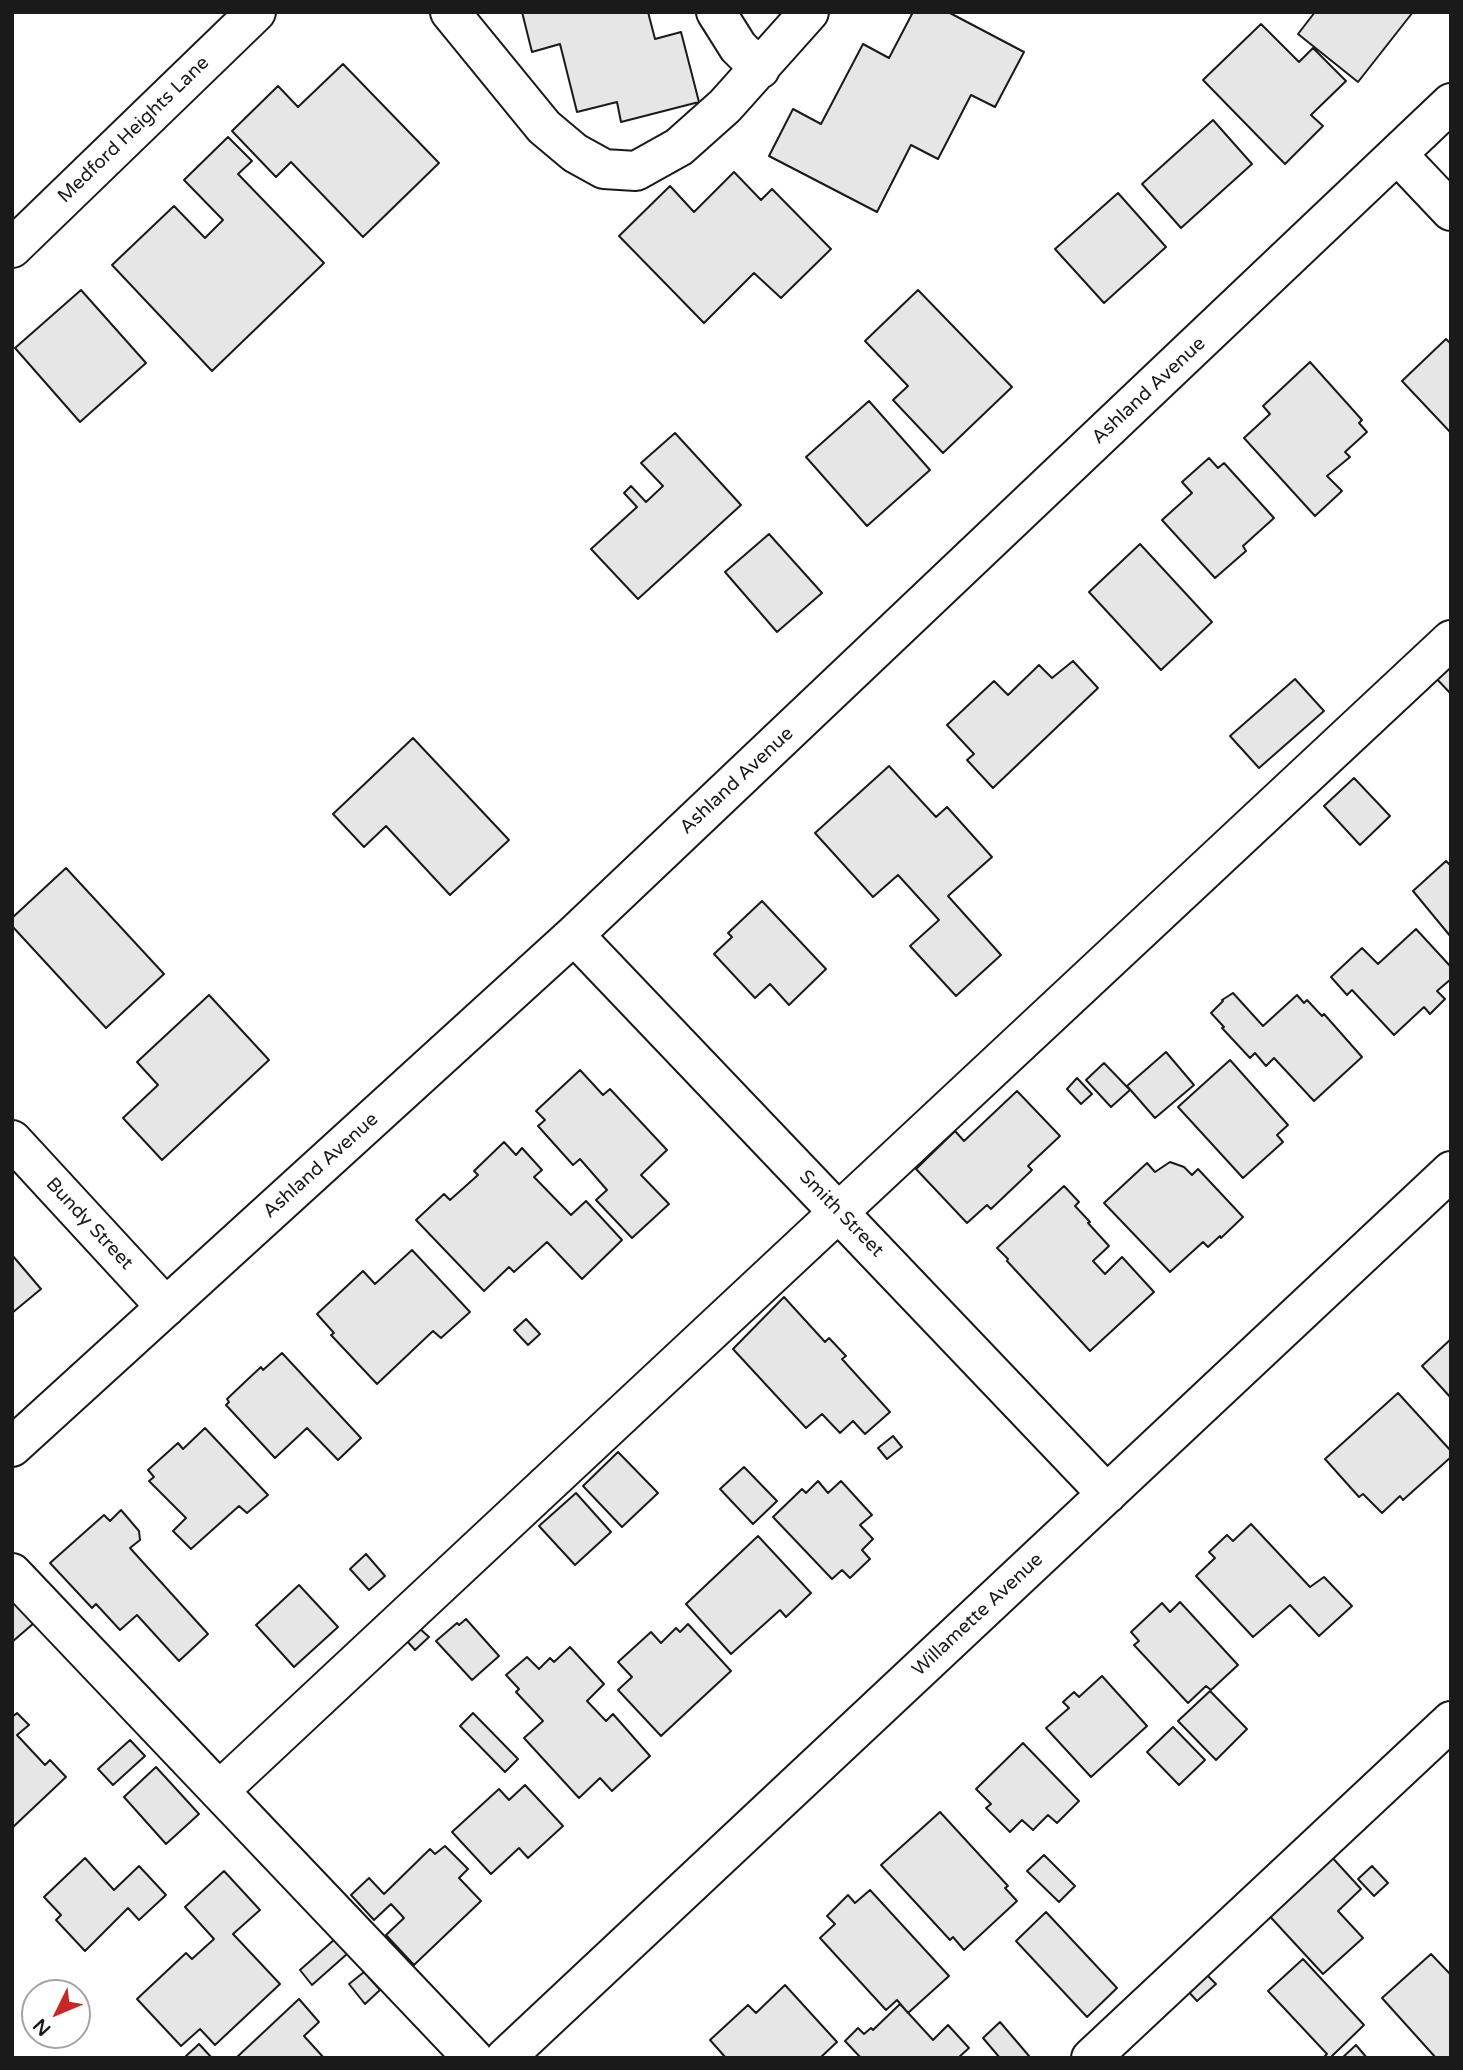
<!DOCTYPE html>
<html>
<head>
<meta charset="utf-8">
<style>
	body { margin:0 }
	#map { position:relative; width:1463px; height:2070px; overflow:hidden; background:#fff; font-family:"Varela Round",sans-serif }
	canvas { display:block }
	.frame { position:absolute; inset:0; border:14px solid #1a1a1a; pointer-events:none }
	.north { position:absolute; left:21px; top:1979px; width:70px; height:70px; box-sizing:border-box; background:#fff; border:2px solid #a3a3a3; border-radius:50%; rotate:227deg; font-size:19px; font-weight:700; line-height:28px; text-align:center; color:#1a1a1a }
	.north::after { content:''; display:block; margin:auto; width:24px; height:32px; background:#c62828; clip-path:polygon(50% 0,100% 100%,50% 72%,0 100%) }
</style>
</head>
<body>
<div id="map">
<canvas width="1463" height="2070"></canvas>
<div class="frame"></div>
<div class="north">N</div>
</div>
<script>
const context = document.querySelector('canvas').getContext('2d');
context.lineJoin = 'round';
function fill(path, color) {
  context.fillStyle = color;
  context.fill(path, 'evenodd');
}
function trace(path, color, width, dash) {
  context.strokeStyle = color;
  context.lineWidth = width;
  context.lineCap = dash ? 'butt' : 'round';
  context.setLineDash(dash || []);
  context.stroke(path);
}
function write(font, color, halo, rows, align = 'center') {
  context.font = font + ' "Varela Round",sans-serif';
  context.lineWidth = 5;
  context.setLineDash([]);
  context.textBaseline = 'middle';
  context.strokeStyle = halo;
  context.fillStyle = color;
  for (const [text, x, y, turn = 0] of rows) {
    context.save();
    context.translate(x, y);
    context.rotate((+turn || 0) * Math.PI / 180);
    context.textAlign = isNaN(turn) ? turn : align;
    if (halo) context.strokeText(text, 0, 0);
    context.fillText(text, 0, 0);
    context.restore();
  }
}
const building = new Path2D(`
	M522,12h126l7,27 26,-7 18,70 -78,20 -4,-20 -40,10 -17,-68 -28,8z
	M913,12h35l76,40 -29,55 -24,-12 -33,64 -27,-14 -34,67 -108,-56 24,-47 28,15 42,-80 26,14z
	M1315,12h98l-55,70 -60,-48z
	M1261,24l38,38 14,-14 33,33 -35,34 12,11 -38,38 -82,-84z
	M343,64l96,99 -76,74 -72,-75 -15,15 -44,-46 46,-45 20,21z
	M1213,120l39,44 -71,64 -39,-44z
	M228,137l24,24 -14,13 86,89 -112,108 -100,-106 62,-59 31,32 18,-18 -39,-40z
	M734,172l27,28 11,-11 59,60 -50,49 -27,-25 -50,50 -85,-87 51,-50 24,26z
	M1118,193l48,54 -62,56 -49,-54z
	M81,290l65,73 -66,59 -65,-74z
	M918,290l94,97 -69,66 -50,-53 15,-14 -43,-45z
	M1446,339l5,5v89l-49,-52z
	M1310,362l52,58 -3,3 8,9 -22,20 5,5 -23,19 15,15 -27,25 -71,-78 26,-24 -7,-8z
	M869,401l61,69 -63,56 -61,-69z
	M675,433l66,72 -103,94 -47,-50 46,-42 -13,-14 7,-7 15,16 17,-16 -22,-23z
	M1209,458l9,10 6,-5 50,55 -31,28 3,5 -31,27 -53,-58 30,-27 -10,-11z
	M769,534l53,59 -45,39 -52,-60z
	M1140,544l72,78 -51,48 -72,-78z
	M1073,661l25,27 -105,100 -26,-28 7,-6 -27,-29 47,-44 14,14 31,-30 13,13z
	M1451,661v33l-17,-18z
	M1295,679l29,32 -65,57 -29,-32z
	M413,738l96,102 -59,55 -64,-69 -22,21 -31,-33z
	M889,766l47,51 11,-10 45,50 -44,39 53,59 -45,41 -46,-50 29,-26 -41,-45 -25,22 -58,-64z
	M1354,778l36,38 -30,29 -36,-39z
	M1446,861l5,5v71l-38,-46z
	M66,868l98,106 -58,54 -94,-102v-8z
	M762,901l64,68 -37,36 -19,-21 -15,14 -41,-44 18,-17 -4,-4z
	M1416,929l35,38v12l-14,12 8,8 -15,15 -6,-7 -30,28 -42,-45 -5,5 -16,-18 31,-29 16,16z
	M1233,993l30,33 34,-31 7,8 3,-3 15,16 2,-2 38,43 -48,44 -40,-43 -8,8 -11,-13 -5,5 -28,-30 2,-1 -13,-14 12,-12 -1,-1z
	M209,995l60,65 -107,100 -39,-42 35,-33 -21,-23z
	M1166,1052l28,33 -39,33 -28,-32z
	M1230,1060l58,65 -11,10 6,7 -40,36 -65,-71z
	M1104,1063l26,27 -19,17 -25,-27z
	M580,1070l23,25 7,-6 57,61 -26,25 28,29 -37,34 -36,-38 11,-10 -27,-31 -7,6 -35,-39 7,-6 -9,-9z
	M1077,1078l15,16 -11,10 -14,-15z
	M1017,1091l43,45 -32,30 4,4 -41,39 -4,-4 -20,18 -51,-54 39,-38 9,10z
	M504,1142l12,13 6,-7 20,22 -8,7 37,38 15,-14 36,39 -40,39 -35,-37 -33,30 -5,-5 -25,24 -68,-71 28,-26 6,6 28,-25 -4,-4z
	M1170,1162l14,5 8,8 6,-6 45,48 -22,21 -1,-2 -12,11 -5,-5 -33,30 -66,-69 43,-40 8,9z
	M1064,1186l15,16 -4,4 15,16 -2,1 21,23 -16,15 12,13 17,-17 32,35 -64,59 -83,-90 1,-2 -11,-11z
	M412,1250l58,62 -29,26 -8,-7 -56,53 -46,-49 3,-2 -17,-19 46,-43 12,13z
	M12,1255l29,34 -29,24z
	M784,1297l41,45 4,-4 17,18 -4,3 48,53 -25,22 -12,-13 -13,12 -18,-19 -16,14 -73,-79z
	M526,1319l14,15 -12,11 -14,-15z
	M1451,1339v59l-29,-32z
	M282,1353l79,85 -23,22 -31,-32 -32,30 -49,-53 3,-3 -2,-3 20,-19 14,-13 2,3z
	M1398,1393l53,58v6l-48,43 -3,-4 -18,17 -19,-19 -4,3 -34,-38z
	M205,1428l63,67 -21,18 -8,-7 -48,43 -18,-18 13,-13 -37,-37 5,-4 -6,-7 30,-27 5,6z
	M893,1436l9,11 -15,12 -9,-11z
	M618,1452l40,41 -36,34 -39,-41z
	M744,1467l33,34 -24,23 -33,-35z
	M818,1481l10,12 13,-12 31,34 -12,10 13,14 -11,11 8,9 -20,19 -8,-8 -10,9 -59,-62 29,-28 4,4z
	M576,1493l35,39 -36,33 -36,-39z
	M121,1510l18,21 1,9 -10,8 78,86 -29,27 -42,-46 -17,15 -24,-26 -4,4 -42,-45 54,-48 6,6z
	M1251,1524l59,63 14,-10 28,29 -33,30 -29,-31 -37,32 -57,-61 19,-18 -6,-6 18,-17 6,6z
	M758,1536l53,57 -25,24 -6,-7 -49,44 -45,-50z
	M366,1554l19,22 -16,14 -19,-21z
	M299,1585l39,42 -44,40 -38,-42z
	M12,1599l22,24 -22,19z
	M1180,1602l58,63 -27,25 -5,-4 -18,17 -54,-58 5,-4 -8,-9 31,-29 8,9z
	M466,1619l33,37 -27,24 -36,-39 21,-18 2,2z
	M688,1624l43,47 -70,65 -43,-46 14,-13 -14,-15 33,-30 10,11 15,-15 4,4z
	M419,1628l10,9 -14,13 -9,-10z
	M570,1647l34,37 -17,17 19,20 7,-7 37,42 -38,35 -12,-13 -21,20 -55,-60 19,-17 -27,-29 3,-3 -13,-14 21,-18 12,12 11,-11 4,4z
	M1102,1676l45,50 -56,51 -45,-49 23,-20 -6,-6 11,-10 5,5z
	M1210,1691l37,38 -31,31 -38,-39z
	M17,1713l12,12 -12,10 28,30 5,-5 16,17 -54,51v-111z
	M473,1713l45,46 -13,13 -45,-46z
	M1173,1727l32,33 -26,25 -32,-33z
	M130,1740l15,16 -32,29 -15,-16z
	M1023,1743l56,58 -22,22 -9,-8 -15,15 -11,-10 -12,12 -24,-24 5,-4 -15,-15z
	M156,1767l43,47 -33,30 -42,-47z
	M525,1785l38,41 -35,32 -9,-10 -28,26 -39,-42 47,-43 10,11z
	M940,1812l68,74 -3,2 12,13 -53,49 -11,-13 -3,3 -69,-75z
	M445,1846l23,23 -9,9 22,23 -67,64 -28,-30 18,-17 -13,-14 -17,16 -23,-25 18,-17 15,16 46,-45 5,5z
	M1329,1854l32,35 -23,22 25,27 -40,36 -59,-64z
	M1044,1855l31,31 -16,16 -32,-31z
	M85,1858l29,32 25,-24 27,29 -27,25 -11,-12 -43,43 -29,-31 5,-5 -17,-18z
	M1372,1866l16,17 -14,13 -16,-17z
	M224,1871l36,39 -27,24 47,50 -65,61 -15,-16 -19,17 -44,-47 49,-46 6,6 22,-20 -29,-32z
	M870,1890l79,86 -41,37 -11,-13 -11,10 -66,-72 15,-14 -8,-8 21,-21 7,8z
	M1046,1912l71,76 -30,29 -71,-76z
	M335,1939l12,15 -35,31 -12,-15z
	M1431,1954l20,21v83h-15l-54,-60z
	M1303,1959l61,66 -32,31 2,2h-11l4,-4 -59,-63z
	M364,1972l16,18 -15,14 -16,-20z
	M1205,1973l11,11 -19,17 -11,-12z
	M785,1985l52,57 -17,16h-94l-16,-18 38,-35 8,8z
	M299,1999l20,23 -15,14 20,22h-88z
	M900,2004l33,36 15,-15 21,23 -11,10h-97l-16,-17 13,-13 6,6 7,-6 2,2z
	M1000,2022l29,34 -2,2h-27l-17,-20z
	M199,2044l12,13 -26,1v-1z
	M1356,2045l11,13h-25z`);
const minor = new Path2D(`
	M450,12l94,115 31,26 29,16 32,2 43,-24 46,-41 84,-94
	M716,12l22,35 22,22
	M1398,155l53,56
	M12,248l244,-236
	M574,935l533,559
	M12,1140l154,167
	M12,1447l562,-512 877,-832
	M12,1573l461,485
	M219,1791l1232,-1151
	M505,2058l946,-887
	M1091,2058l360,-337`);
const streetNames = [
	["Medford Heights Lane",134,130,-44],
	["Ashland Avenue",1149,391,-43],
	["Ashland Avenue",737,781,-43],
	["Ashland Avenue",321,1166,-42],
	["Smith Street",841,1214,46],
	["Bundy Street",89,1224,47],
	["Willamette Avenue",978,1615,-43]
];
fill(building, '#e6e6e6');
trace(building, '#1a1a1a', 2);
trace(minor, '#1a1a1a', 42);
trace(minor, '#fff', 38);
write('19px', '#1a1a1a', '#fff', streetNames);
</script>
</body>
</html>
